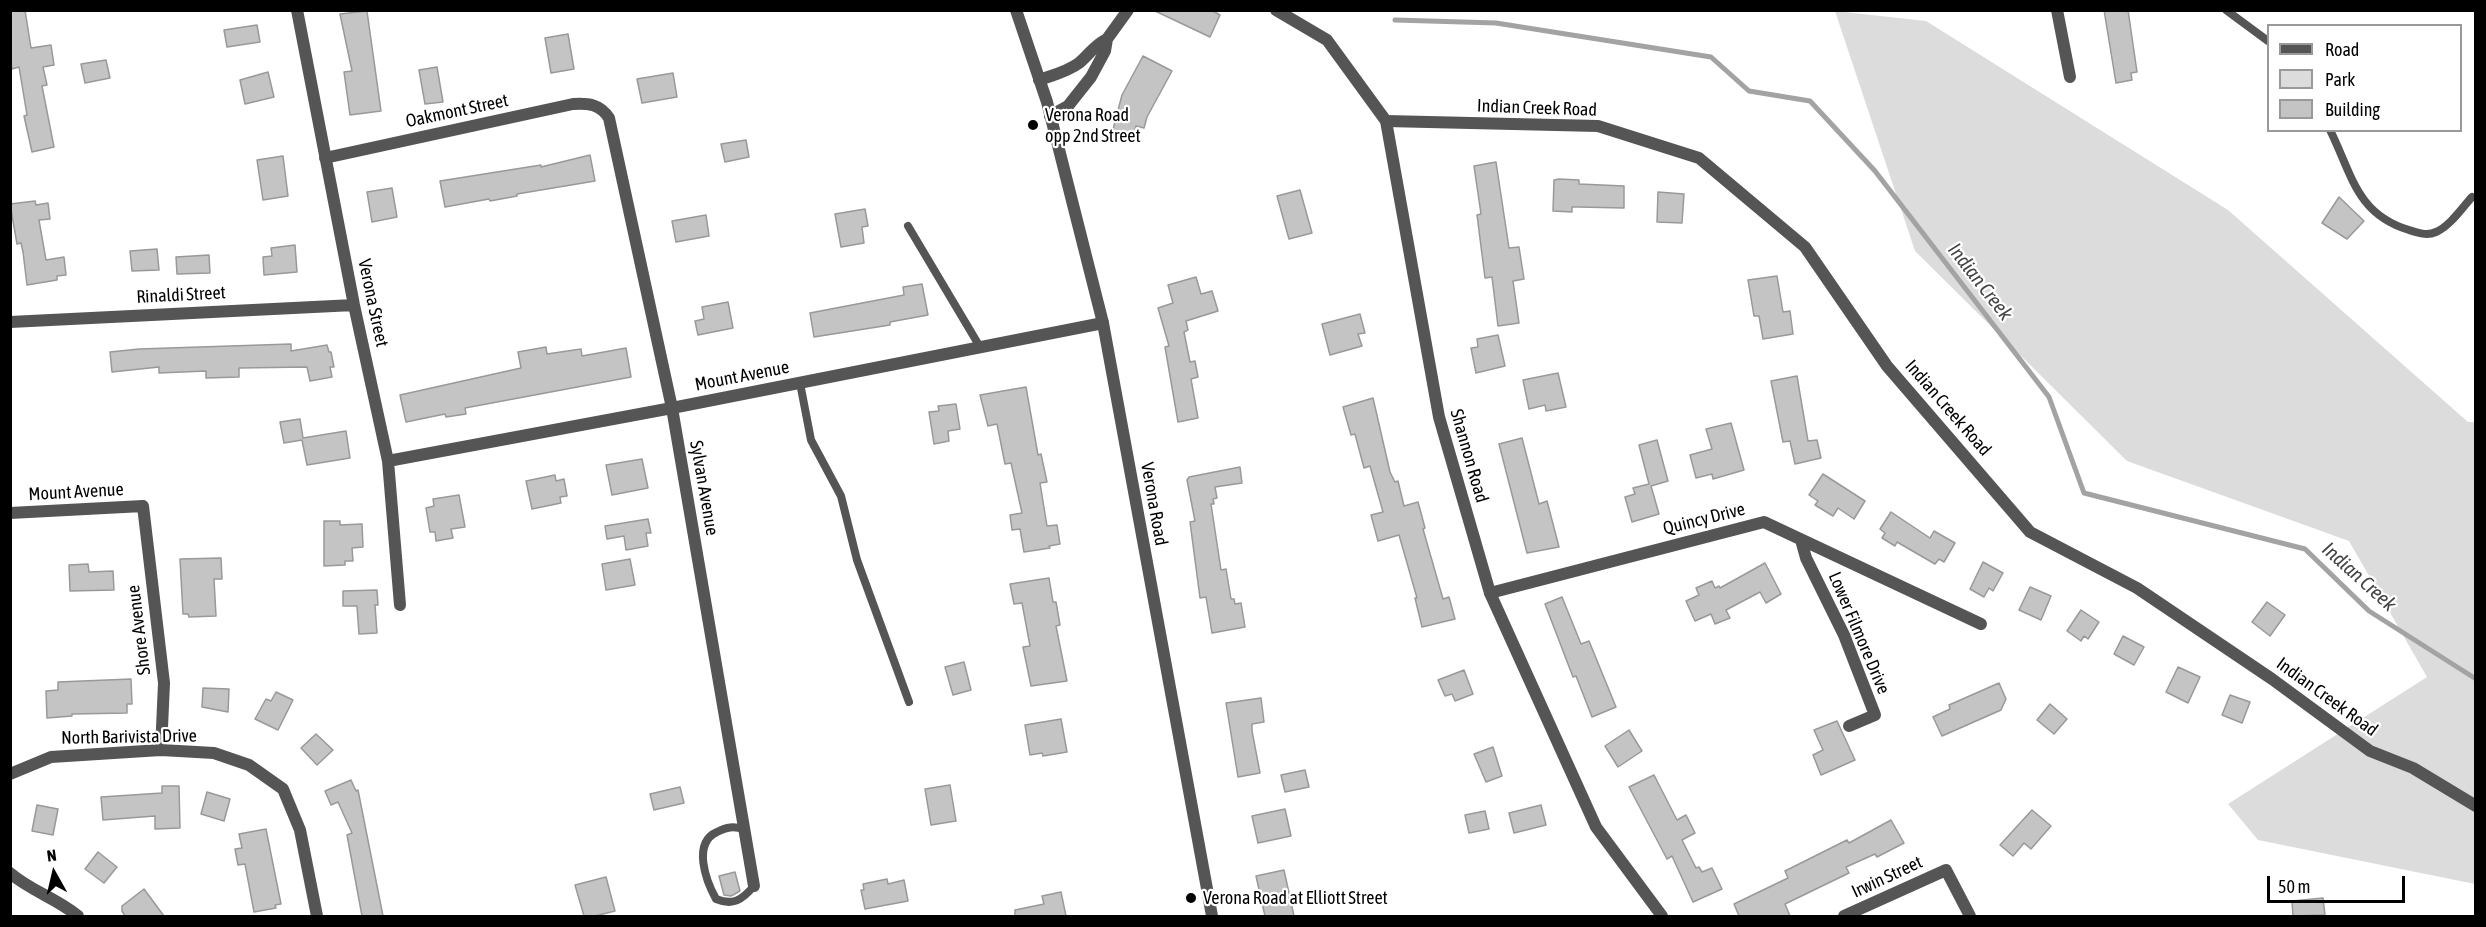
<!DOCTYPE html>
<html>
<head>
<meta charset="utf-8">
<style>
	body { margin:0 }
	#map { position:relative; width:2486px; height:927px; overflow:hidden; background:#fff; font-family:"Asap Condensed",sans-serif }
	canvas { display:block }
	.frame { position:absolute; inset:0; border:12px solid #000; pointer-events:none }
	.legend { position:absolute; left:2267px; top:24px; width:195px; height:108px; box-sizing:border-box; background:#fff; border:2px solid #999; margin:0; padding:8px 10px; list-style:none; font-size:18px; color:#000 }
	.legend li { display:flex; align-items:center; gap:12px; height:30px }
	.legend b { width:30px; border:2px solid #999 }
	.north { position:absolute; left:24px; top:843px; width:60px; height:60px; -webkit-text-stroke:4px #fff; paint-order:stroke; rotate:352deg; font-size:16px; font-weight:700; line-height:24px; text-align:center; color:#000 }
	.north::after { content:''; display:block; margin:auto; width:21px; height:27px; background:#000; clip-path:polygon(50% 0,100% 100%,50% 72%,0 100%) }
	.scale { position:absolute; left:2267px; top:876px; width:138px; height:27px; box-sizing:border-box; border:3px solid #000; border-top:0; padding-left:8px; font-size:18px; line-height:21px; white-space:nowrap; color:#000; -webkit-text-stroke:4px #fff; paint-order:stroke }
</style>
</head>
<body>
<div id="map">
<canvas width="2486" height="927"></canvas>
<div class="frame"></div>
<ul class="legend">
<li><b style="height:8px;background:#555"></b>Road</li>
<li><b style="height:16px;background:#dcdcdc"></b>Park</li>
<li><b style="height:16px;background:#c4c4c4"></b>Building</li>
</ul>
<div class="north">N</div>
<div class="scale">50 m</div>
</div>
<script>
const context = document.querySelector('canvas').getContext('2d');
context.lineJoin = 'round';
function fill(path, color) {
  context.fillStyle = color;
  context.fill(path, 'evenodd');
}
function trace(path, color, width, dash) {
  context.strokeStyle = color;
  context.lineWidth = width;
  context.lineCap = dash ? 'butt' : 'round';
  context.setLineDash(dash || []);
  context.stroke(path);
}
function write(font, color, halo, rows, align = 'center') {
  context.font = font + ' "Asap Condensed",sans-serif';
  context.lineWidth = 4.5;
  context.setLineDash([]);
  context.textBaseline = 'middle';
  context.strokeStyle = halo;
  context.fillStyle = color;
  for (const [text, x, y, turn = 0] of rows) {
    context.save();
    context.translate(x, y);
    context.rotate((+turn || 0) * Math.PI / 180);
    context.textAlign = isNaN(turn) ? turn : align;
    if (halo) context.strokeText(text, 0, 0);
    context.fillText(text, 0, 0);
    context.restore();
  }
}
const green = new Path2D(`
	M1835,11l91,10 302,189 240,212h7v462l-217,-44 -30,-36 199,-127 -78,-136 -222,-80 -212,-210z`);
const stream = new Path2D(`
	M1395,20l101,3 215,34 38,34 61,10 65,70 174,226 35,96 221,56 64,62 107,68`);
const building = new Path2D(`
	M10,10h15l6,38 20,-3 3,20 -11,2 4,18 -5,1 12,61 -22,5 -8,-36 3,-1 -8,-48 -7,2 -2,-8z
	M1153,10h58l9,5 -10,22z
	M2104,10h24l9,62 -6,1 1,7 -16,3z
	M367,11l14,100 -31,4 -6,-43 8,-1 -12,-57z
	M257,25l3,17 -33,5 -3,-17z
	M568,34l6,35 -23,4 -6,-35z
	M1143,56l29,15 -25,46 -3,11 -8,-2 -3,13 -21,-6 10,-38z
	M106,60l4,18 -25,5 -4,-19z
	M437,67l6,35 -18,2 -6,-34z
	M268,72l6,25 -29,7 -5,-24z
	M673,73l4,24 -35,6 -5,-24z
	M746,140l3,17 -24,5 -4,-18z
	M590,155l5,26 -78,13v2l-27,5 -1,-2 -44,8 -5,-26 101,-16v2z
	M283,156l5,40 -25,4 -6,-40z
	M1496,162l13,86 10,-1 5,32 -11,2 6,42 -21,3 -6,-49 -7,1 -8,-63 4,-1 -7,-48z
	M1559,179l20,1v4l45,2v22l-46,-1h-6v5l-19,-1 1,-31z
	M392,188l5,29 -25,5 -5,-30z
	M1300,190l12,43 -23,6 -12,-43z
	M1658,192l26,2 -2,29 -25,-1z
	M2339,197l25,24 -17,18 -25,-16z
	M35,201l1,4 12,-2 2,16 -11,1 7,40 18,-3 2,18 -9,1v4l-30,5 -4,-33 -2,-9 -4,1 -7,-40z
	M865,209l3,17 -6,1 2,16 -23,4 -6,-33z
	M706,215l3,21 -33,6 -4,-21z
	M295,245l2,27 -33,3 -1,-18 9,-1 -1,-8z
	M157,249l2,21 -27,1 -2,-20z
	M209,255l1,18 -33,1 -1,-17z
	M1777,276l6,36 7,-1 3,23 -30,5 -4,-23h-5l-6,-36z
	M1196,277l5,17 11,-3 6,20 -32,10 2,9 -4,2 6,30 5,-1 3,16 -7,2 7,39 -20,4 -13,-75 4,-1 -11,-38 15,-5 -5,-18z
	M922,284l6,31 -38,7v3l-76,12 -4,-24 94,-18 -1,-8z
	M728,302l5,26 -35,7 -3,-14 9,-2 -2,-12z
	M1360,314l5,19 -7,1 4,12 -32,9 -8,-31z
	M1498,335l7,31 -29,7 -5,-25 7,-1 -1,-8z
	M291,344v7l36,-6 2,7h2l3,15h-4l2,10 -22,4 -3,-14 -68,1v9l-33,1v-7l-47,2v-6l-47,5 -2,-20 29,-3z
	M546,347l1,7 34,-5 1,7 44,-8 5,29 -166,31 1,6 -20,3 -1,-3 -39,8 -6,-27 121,-27 -3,-16z
	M1558,373l8,34 -20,4 -1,-6 -16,4 -6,-29z
	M1797,376l11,65 9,-1 4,18 -26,6 -5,-23 -7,1 -12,-61z
	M1026,387l12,68 3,-1 6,28 -7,1 7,43 10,-1 3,19 -11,2 1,2 -26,4 -4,-23 -8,1 -2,-15 12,-2 -11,-50 -6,1 -8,-40 -9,2 -8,-31z
	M1373,398l17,74 5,10 3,-1 6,25 14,-4 7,26 -2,1 20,70 6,-2 6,22 -33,8 -7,-29h2l-18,-63 -21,6 -7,-26 12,-3 -13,-46 -6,2 -9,-34 -4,1 -8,-28z
	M956,404l4,25 -12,2 1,10 -15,3 -5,-32 10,-1 -1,-5z
	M300,419l3,19 43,-7 4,27 -43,7 -5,-25 -18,3 -4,-21z
	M1731,423l13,47 -31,9 -1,-5 -16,4 -6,-23 22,-6 -6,-20z
	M1522,438l17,66 8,-3 12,46 -32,6 -28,-109z
	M1657,440l11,41 -17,5 8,28 -27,8 -7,-25 10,-3 -2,-6 16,-4 -10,-39z
	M642,459l6,29 -36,7 -6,-30z
	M1240,467l2,16 -27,4 2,11 -4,1 1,5h-3l10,66 5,-1 5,30h3l1,5 6,-1 4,24 -33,6 -6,-36 -6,1 -10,-76 5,-1 -8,-41 2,-3z
	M1823,474l42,27 -11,18 -16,-11 -5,8 -18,-11 3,-4 -9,-6z
	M555,475l1,6 8,-2 3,17 -7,1 1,6 -29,6 -6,-28z
	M459,495l6,32 -14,2 2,9 -17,3 -1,-9h-5l-4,-24 8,-2 -1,-7z
	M1891,512l39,26 4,-7 21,12 -11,19 -5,-3 -4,5 -38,-22 -2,4 -13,-8 3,-5 -5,-4z
	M648,519l3,14h-5l2,13 -22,4 -2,-14 -17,3 -2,-13z
	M324,521h16v4l22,-1 1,23 -11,1 1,13h-8v4l-21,1z
	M221,558l1,21h-8l2,37 -27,1 -1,-3h-5l-3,-55z
	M630,559l5,26 -29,5 -4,-26z
	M1983,562l20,11 -10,18 -4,-3 -5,9 -14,-8z
	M1765,563l16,31 -15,9 -6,-11 -34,18 4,8 -15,6 -4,-10 -16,7 -9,-20 13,-6 -3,-7 16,-7 3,7 4,-2 1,2z
	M88,564l1,8 24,-1 1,19 -44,1 -1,-26z
	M1049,578l4,24h3l4,23 -4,1 11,55 -36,5 -8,-39 7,-1 -8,-43 -8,1 -4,-20z
	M2030,587l21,9 -10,24 -22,-10z
	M377,590l1,15h-3l2,28 -18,1 -2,-28h-14v-15z
	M1562,597l19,47 8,-3 27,66 -24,10 -16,-41 -3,1 -28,-73z
	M2267,602l18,13 -15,21 -18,-14z
	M2081,610l18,12 -11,17 -4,-3 -3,5 -14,-10z
	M2123,636l21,11 -10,18 -20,-11z
	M964,662l7,28 -18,5 -8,-28z
	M2178,667l22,10 -12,26 -22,-11z
	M1464,670l9,24 -18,7 -3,-7 -7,2 -7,-16z
	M131,679l1,25h-5v9l-55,1v2l-25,2 -1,-27 12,-1v-8z
	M1999,683l7,16 -5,11 -59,26 -9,-19 17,-8 -1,-4z
	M203,688l26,1 -1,23 -26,-5z
	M276,692l17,8 -15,30 -23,-11 11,-20 5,2z
	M2230,695l20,7 -8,21 -20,-8z
	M1261,698l3,24 -12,2v7l8,42 -22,4 -12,-74z
	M2050,704l17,15 -13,15 -17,-14z
	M1061,719l6,33 -24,4 -1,-3 -12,2 -5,-30z
	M1837,721l18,39 -34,15 -8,-20 10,-5 -9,-20z
	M1629,730l13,21 -24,16 -13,-21z
	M316,734l17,16 -16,15 -16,-17z
	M1493,747l9,29 -16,6 -12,-28z
	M1305,770l4,17 -24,5 -4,-17z
	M1654,775l23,45 9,-5 9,18 -13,7 14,28 3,-1 3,5 10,-4 10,21 -29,13 -21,-46 -5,3 -38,-72z
	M351,780l5,11 2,-1 25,126h-21l-15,-81 5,-2 -14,-31 -7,3 -6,-14z
	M950,785l6,36 -25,4 -6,-36z
	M162,786h17l1,42 -25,1v-13l-52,4 -2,-23 61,-4z
	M680,787l4,16 -30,7 -4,-16z
	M207,792l23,7 -6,22 -23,-7z
	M37,805l21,4 -5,26 -21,-4z
	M1541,805l5,20 -32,8 -5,-20z
	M1285,809l6,27 -33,7 -6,-27z
	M2032,810l19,16 -20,23 -7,-6 -11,13 -13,-11z
	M1485,811l4,18 -20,4 -4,-18z
	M1891,820l13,23 -27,14 -2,-3 -29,13 3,6 -64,31 5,12h-51l-5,-12 54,-26 -3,-7 62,-31 2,3z
	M266,829l15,75 -6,1 1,3 -22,4 -9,-48 -7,1 -3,-16 7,-1 -3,-14z
	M98,852l19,15 -13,16 -19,-14z
	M1284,870l10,46h-29l-9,-40z
	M735,872l5,19 -9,5 -7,-1 -5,-19z
	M606,877l9,34 -20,5h-11l-9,-31z
	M887,879l1,5 16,-4 4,21 -43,8 -4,-19h3l-1,-6z
	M144,889l20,27h-39l-3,-5v-5z
	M1061,892l5,24h-51v-6l29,-6 -2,-8z
	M2323,898l2,17 -32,1 -1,-15z`);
const service = new Path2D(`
	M2226,10l42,31
	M2330,130c22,44 26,84 79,100 9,3 18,6 27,2 14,-6 26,-24 36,-35
	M908,226l72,121
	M800,383l11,57 30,56 16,64 52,142
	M744,829c-11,-3 -17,-2 -27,3 -25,11 -11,49 -1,67 17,7 26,1 38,-13`);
const minor = new Path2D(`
	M297,10l57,295 34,156 12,144
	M2057,10l13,67
	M1386,121l212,5 101,32 106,89 82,119 143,166 107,56 135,91 98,72 43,17 63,38
	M325,158l248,-54c15,-1 27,0 36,14l63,290 82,478
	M10,322l344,-17
	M388,461l284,-53 431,-85
	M10,513l133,-7 21,177 -3,67
	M1801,540l5,18 38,77 31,80 -26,11
	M1490,593l274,-71 217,102
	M10,774l41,-17 110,-7 53,3 35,12 34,24 17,41 17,86
	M10,873c21,18 46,25 68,43
	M1844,916l102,-46 24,46`);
const tertiary = new Path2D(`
	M1016,10l31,92 56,221 109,593
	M1276,10l51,30 59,81 53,296 51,176 106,234 66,89
	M1039,80c14,-5 28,-8 40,-17 11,-9 14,-17 28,-24
	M1050,116l18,-10 23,-29 14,-26 2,-12 21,-29`);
const markers = [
	[1033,125,6,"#000"],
	[1191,898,6,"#000"]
];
const streetNames = [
	["Indian Creek Road",1537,108,2],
	["Oakmont Street",457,111,-12],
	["Rinaldi Street",181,295,-3],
	["Verona Street",373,303,78],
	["Mount Avenue",742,376,-11],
	["Indian Creek Road",1948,408,49],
	["Shannon Road",1469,456,74],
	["Sylvan Avenue",704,488,80],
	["Mount Avenue",76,492,-3],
	["Verona Road",1154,504,80],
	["Quincy Drive",1704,519,-14],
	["Shore Avenue",139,630,-97],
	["Lower Filmore Drive",1859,633,67],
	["Indian Creek Road",2327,697,36],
	["North Barivista Drive",129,737,-1],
	["Irwin Street",1887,877,-25]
];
const poiNames = [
	["Verona Road",1045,115],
	["opp 2nd Street",1045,136],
	["Verona Road at Elliott Street",1203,898]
];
const waterNames = [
	["Indian Creek",1980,282,52],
	["Indian Creek",2359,577,42]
];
fill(green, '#dcdcdc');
trace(stream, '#a3a3a3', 5);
fill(building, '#c4c4c4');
trace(building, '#999', 1.5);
trace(service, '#555', 8);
trace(minor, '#555', 12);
trace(tertiary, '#555', 12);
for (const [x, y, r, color] of markers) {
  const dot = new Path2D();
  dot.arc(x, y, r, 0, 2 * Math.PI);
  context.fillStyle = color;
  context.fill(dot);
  trace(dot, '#fff', 2);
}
write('18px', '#000', '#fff', streetNames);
write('18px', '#000', '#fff', poiNames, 'left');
write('italic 20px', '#444', '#fff', waterNames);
</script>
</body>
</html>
